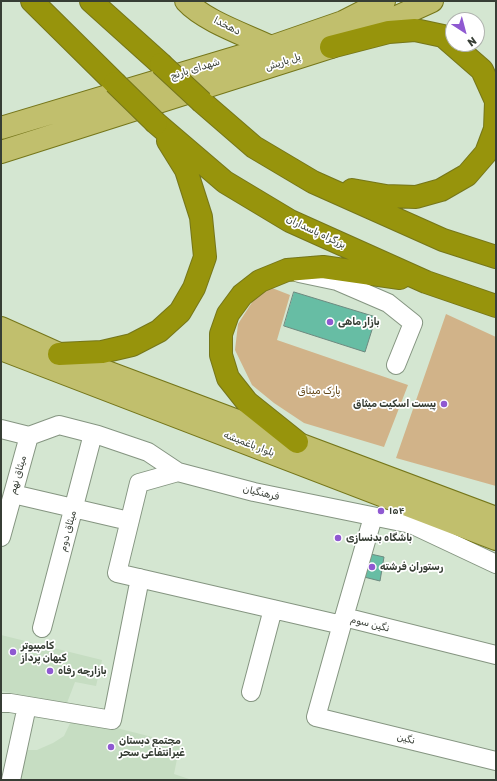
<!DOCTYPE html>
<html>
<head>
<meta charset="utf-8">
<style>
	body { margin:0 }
	#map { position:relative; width:497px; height:781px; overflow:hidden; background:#d4e6d1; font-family:Rubik,sans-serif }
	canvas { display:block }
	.frame { position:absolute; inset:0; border:2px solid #373e35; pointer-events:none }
	.north { position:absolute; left:445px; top:12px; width:40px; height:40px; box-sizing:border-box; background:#fff; border:1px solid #afb2ae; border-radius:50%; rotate:144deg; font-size:11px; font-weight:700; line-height:16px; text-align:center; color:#373e35 }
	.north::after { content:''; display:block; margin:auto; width:14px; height:18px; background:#8f59d1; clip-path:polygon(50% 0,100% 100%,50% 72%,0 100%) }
</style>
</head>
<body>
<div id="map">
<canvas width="497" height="781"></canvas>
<div class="frame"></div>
<div class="north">N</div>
</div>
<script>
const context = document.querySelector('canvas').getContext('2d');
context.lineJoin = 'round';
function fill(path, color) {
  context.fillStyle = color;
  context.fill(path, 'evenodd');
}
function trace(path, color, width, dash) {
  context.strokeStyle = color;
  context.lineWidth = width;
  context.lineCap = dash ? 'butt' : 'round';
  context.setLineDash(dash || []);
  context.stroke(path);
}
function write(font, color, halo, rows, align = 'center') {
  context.font = font + ' Rubik,Vazirmatn,sans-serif';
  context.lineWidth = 3.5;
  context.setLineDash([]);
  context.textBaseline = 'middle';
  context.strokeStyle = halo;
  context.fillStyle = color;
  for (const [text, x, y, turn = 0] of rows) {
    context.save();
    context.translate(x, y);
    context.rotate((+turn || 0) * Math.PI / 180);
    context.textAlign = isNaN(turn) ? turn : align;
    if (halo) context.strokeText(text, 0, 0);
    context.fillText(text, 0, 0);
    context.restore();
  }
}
const built = new Path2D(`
	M1,635l101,25 -6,26 -21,-4 -8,21 -66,-12z
	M73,717l107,27 -6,30 18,6h-175l6,-30h14l16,-7 11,-7z`);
const green = new Path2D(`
	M267,286l23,9 -13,45 131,45 -24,62 -80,-24 -30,-20 -22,-18 -17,-35 3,-26 20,-31z
	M446,314l50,23v149l-100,-28z`);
const building = new Path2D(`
	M294,292l82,25 -11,35 -81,-26z
	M366,553l18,4 -4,24 -20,-5z`);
const minor = new Path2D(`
	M299,273l38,8 51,22 25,20 -17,42
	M1,429l28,7
	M29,436l30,-11 39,10 50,17 30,20 76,20 157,32 85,40
	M178,472l-39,11 -22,90 225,52
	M13,494l116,27
	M1,537l28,-101
	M344,617l29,-100
	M42,628l51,-194
	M496,655l-152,-38 -28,100 180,44
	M251,692l22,-83
	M1,703h9l102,17 28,-142
	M11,780l16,-74`);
const major = new Path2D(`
	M186,1c18,20 60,34 85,46
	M1,128l270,-81 72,-25 41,-21
	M1,152l330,-105 101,-46
	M1,328l58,26 437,164
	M1,349l495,190`);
const highway = new Path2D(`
	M32,1l83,82
	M91,1l70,63
	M331,47l58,-15 26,-2 28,6 39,34 14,31
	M202,102l52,45 59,35 130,58 53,17
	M156,123l69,59 65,39 136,61 70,24
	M352,190l34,6 30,1 25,-7 26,-15 19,-22 9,-24 1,-27
	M59,354l43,-2 30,-7 27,-14 21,-19 14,-24 11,-31 -4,-40 -15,-47 -18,-29
	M297,442l-50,-40 -19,-24 -7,-23v-21l7,-20 14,-19 18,-14 27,-11 36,-3 77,11`);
const highwayBridge = new Path2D(`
	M161,64l41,38
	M115,83l41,40`);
const markers = [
	[330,322,4,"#8f59d1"],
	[444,404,4,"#8f59d1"],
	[381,511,4,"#8f59d1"],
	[338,538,4,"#8f59d1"],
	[372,567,4,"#8f59d1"],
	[13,652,4,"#8f59d1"],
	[50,671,4,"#8f59d1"],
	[111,747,4,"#8f59d1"]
];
const streetNames = [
	["دهخدا",227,26,26],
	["پل باریش",283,62,-18],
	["شهدای بارنج",195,69,-17],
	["بزرگراه پاسداران",316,232,25],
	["بلوار باغمیشه",249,444,21],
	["میثاق نهم",18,475,-74],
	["فرهنگیان",261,493,13],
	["میثاق دوم",68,531,-75],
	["نگین سوم",370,624,14],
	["نگین",406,739,14]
];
const poiNames = [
	["بازار ماهی",338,322],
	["پیست اسکیت میثاق",436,404,"right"],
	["۱۵۴",389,511],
	["باشگاه بدنسازی",346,538],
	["رستوران فرشته",380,567],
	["کامپیوتر",21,646],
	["کیهان پرداز",21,658],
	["بازارچه رفاه",58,671],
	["مجتمع دبستان",119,741],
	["غیرانتفاعی سحر",119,753]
];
const parkNames = [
	["پارک میثاق",319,391]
];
fill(built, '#c6ddc2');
fill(green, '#d1b389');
fill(building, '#67bda4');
trace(building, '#6d897f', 1);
trace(minor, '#859581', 20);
trace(major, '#75761a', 24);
trace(highway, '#75761a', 24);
trace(minor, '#fff', 18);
trace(major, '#c1bf6d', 22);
trace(highway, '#97940c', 22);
trace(highwayBridge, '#75761a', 24, []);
trace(highwayBridge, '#97940c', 22);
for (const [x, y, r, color] of markers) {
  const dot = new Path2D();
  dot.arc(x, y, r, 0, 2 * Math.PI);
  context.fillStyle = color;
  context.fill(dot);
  trace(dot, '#fff', 1.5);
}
write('10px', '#373e35', '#fff', streetNames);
write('bold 10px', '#373e35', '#fff', poiNames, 'left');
write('10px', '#614415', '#fff', parkNames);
</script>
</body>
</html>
